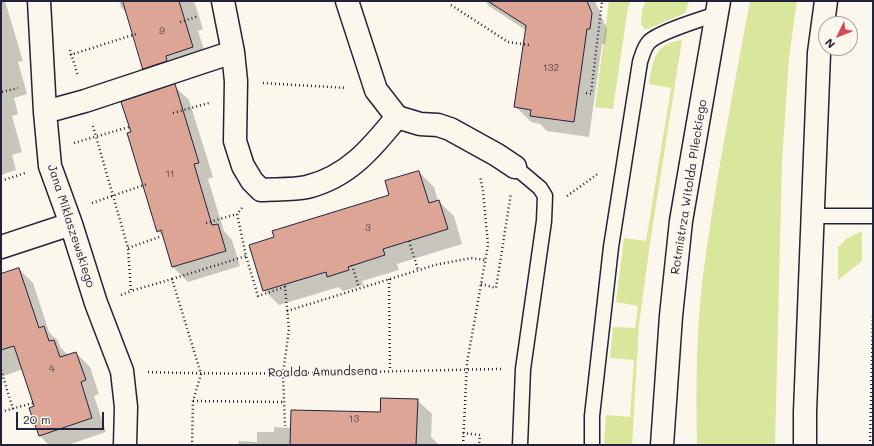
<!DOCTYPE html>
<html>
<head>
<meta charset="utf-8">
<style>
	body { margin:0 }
	#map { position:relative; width:874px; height:446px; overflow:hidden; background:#fbf7ec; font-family:Mali,sans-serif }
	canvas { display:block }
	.frame { position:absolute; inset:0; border:2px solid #22223b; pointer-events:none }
	.north { position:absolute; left:818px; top:16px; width:40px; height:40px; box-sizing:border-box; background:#fbf7ec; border:1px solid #a4a2a5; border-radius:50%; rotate:227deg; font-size:11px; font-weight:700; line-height:16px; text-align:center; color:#22223b }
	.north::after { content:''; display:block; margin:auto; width:14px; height:18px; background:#d1495b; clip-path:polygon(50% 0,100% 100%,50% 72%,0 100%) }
	.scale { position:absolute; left:16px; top:412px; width:88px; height:18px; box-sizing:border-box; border:2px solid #22223b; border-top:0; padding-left:5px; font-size:12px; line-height:14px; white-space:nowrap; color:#22223b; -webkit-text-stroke:3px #fbf7ec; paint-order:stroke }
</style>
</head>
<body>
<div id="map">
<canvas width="874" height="446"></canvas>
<div class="frame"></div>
<div class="north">N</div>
<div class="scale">20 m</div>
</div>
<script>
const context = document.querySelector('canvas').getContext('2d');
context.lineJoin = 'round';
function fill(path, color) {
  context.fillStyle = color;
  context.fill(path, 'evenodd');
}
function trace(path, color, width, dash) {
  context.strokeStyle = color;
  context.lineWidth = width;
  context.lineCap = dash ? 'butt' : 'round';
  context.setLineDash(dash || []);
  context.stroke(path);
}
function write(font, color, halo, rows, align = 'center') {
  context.font = font + ' Mali,sans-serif';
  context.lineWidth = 3;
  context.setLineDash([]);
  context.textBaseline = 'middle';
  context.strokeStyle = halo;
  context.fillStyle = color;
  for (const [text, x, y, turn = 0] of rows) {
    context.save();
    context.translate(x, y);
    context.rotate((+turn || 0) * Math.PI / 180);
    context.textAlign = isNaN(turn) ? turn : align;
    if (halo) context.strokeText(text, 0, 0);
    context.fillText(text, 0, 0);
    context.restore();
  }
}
const green = new Path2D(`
	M609,1h22l-3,6 -15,102 -18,-2z
	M646,1h43l-3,10 -3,3 -38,16 -4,-6 1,-14z
	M750,1h47l-8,56 -7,105 -7,283h-78c-1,-56 -1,-113 6,-169 12,-93 30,-184 47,-275z
	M682,40l-32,203 -11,82 -7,120h-28l2,-30 24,2 4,-57 -24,-2 3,-31 22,1 3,-22 -22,-4 8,-64 22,3 25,-153 -22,-4c4,-24 5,-40 33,-44z
	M862,231v30l-24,19v-33l8,-8z`);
const shadow = new Path2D(`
	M1,1h4l18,60 -5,1 9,32 -13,4 4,16 -6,2 10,36 -10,3 4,15 -15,5z
	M119,1h74l2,3 8,25 -5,2 10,31 -49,21 -15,-15 -17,-54 -6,-7z
	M485,1h110l12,28 -2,15h-3l-13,93 -42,-6 -7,-7 -9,-2 -15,-15 11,-76 -38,-25z
	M174,86l15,14 24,77 -5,2 16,52 8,9 8,26 -52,16 -15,-15 -9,-30 -6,-6 -26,-99z
	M419,172l15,15 4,14 16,15 8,28 -65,20 2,6 -37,11 1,4 -20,6 -4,-4 -60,18 -15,-15 126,-94z
	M19,269l14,14 16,49 9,9 2,6 8,8 8,-2 14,14 9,27 -5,2 12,36 -38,13h-19l-9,-9 -9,-27 5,-2 -13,-38 -22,8v-102z
	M417,400l15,14 -1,23 8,8h-201l1,-4 18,1v-10h17v-5l18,1 89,-15z`);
const building = new Path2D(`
	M123,1h56l14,46 -27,9 1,5 -24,8z
	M488,1h99l5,12 -2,16h-3l-13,93 -44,-6 1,-6 -17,-3 12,-81z
	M175,84l24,79 -5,1 18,61 6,-1 8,27 -54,16 -11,-37 -4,2 -30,-99 4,-1 -10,-30z
	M419,171l10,32 10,-3 9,29 -65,20 2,6 -37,12 1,3 -22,7 -1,-5 -63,19 -14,-46 25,-8 -2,-6 117,-36 -4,-14z
	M19,268l20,60 5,-2 5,15 5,-1 6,17 16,-5 10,28 -5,2 11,36 -53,18 -10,-28 5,-2 -20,-60 -13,4v-76z
	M381,398l37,1 -2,46h-126l1,-35 89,2z`);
const path = new Path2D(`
	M451,1v4l57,37 21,3
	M180,22l19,-6
	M70,50l8,26
	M70,55l66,-21
	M263,83l84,5
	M2,92l16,-4
	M586,93l5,1 11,-93
	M173,113l36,-10
	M93,126l35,122 3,43 41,-12 29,95 -8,27 -1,44
	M74,143l55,-16
	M1,181l24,-8
	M567,196l32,-23
	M92,203l55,-19
	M242,208l-5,6 9,42 12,40 27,-9 4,42 -6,45 2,52
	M206,223l31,-9
	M409,241l9,29
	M128,248l34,-12
	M352,265l7,23
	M172,279l74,-23
	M389,279l1,92
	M481,284l15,4 15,-95
	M121,295l10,-4
	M287,311l148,-46 36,-7 14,2
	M1,370l12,39
	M148,372c118,4 236,-1 353,-3
	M193,401l91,1
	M1,412l32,-9
	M463,433l17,2 -1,10
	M463,445l4,-82 21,-118 -5,-54 -3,-15
	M870,445l3,-132`);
const service = new Path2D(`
	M515,167l25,21 5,8 -1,25 -21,148 -3,76
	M813,216h60
	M592,445v-29l19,-169 29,-185c2,-6 4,-15 9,-20 10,-10 53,-23 68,-28`);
const minor = new Path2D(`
	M39,1l6,111 5,54 21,58 25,79 26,68 4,36 -1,38
	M223,1l10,51 3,29 -1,60 8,25 9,15 9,9c15,-1 32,0 46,-3 41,-10 65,-39 90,-70l-21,-27 -29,-89
	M45,112l40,-11 148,-49
	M397,117l23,7 18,1 12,4 47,26 18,12
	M1,247l70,-23`);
const secondary = new Path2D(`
	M662,445l9,-129 10,-95 38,-220
	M805,445v-33l14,-359 7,-52`);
const numberNames = [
	["9",162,31],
	["132",551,68],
	["11",170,174],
	["3",368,228],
	["4",52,369],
	["13",354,419]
];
const streetNames = [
	["Rotmistrza Witolda Pileckiego",689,187,-81],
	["Jana Miklaszewskiego",71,226,72],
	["Roalda Amundsena",323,372,-1]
];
fill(green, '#d8e79b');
fill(shadow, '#0003');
fill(building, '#dda595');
trace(building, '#22223b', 1);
trace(service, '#22223b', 17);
trace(minor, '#22223b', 25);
trace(secondary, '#22223b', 25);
trace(path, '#22223b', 2.5, [1, 3]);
trace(service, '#fbf7ec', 14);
trace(minor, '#fbf7ec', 22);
trace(secondary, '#fbf7ec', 22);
write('10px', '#514352', null, numberNames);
write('12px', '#22223b', '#fbf7ec', streetNames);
</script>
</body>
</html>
